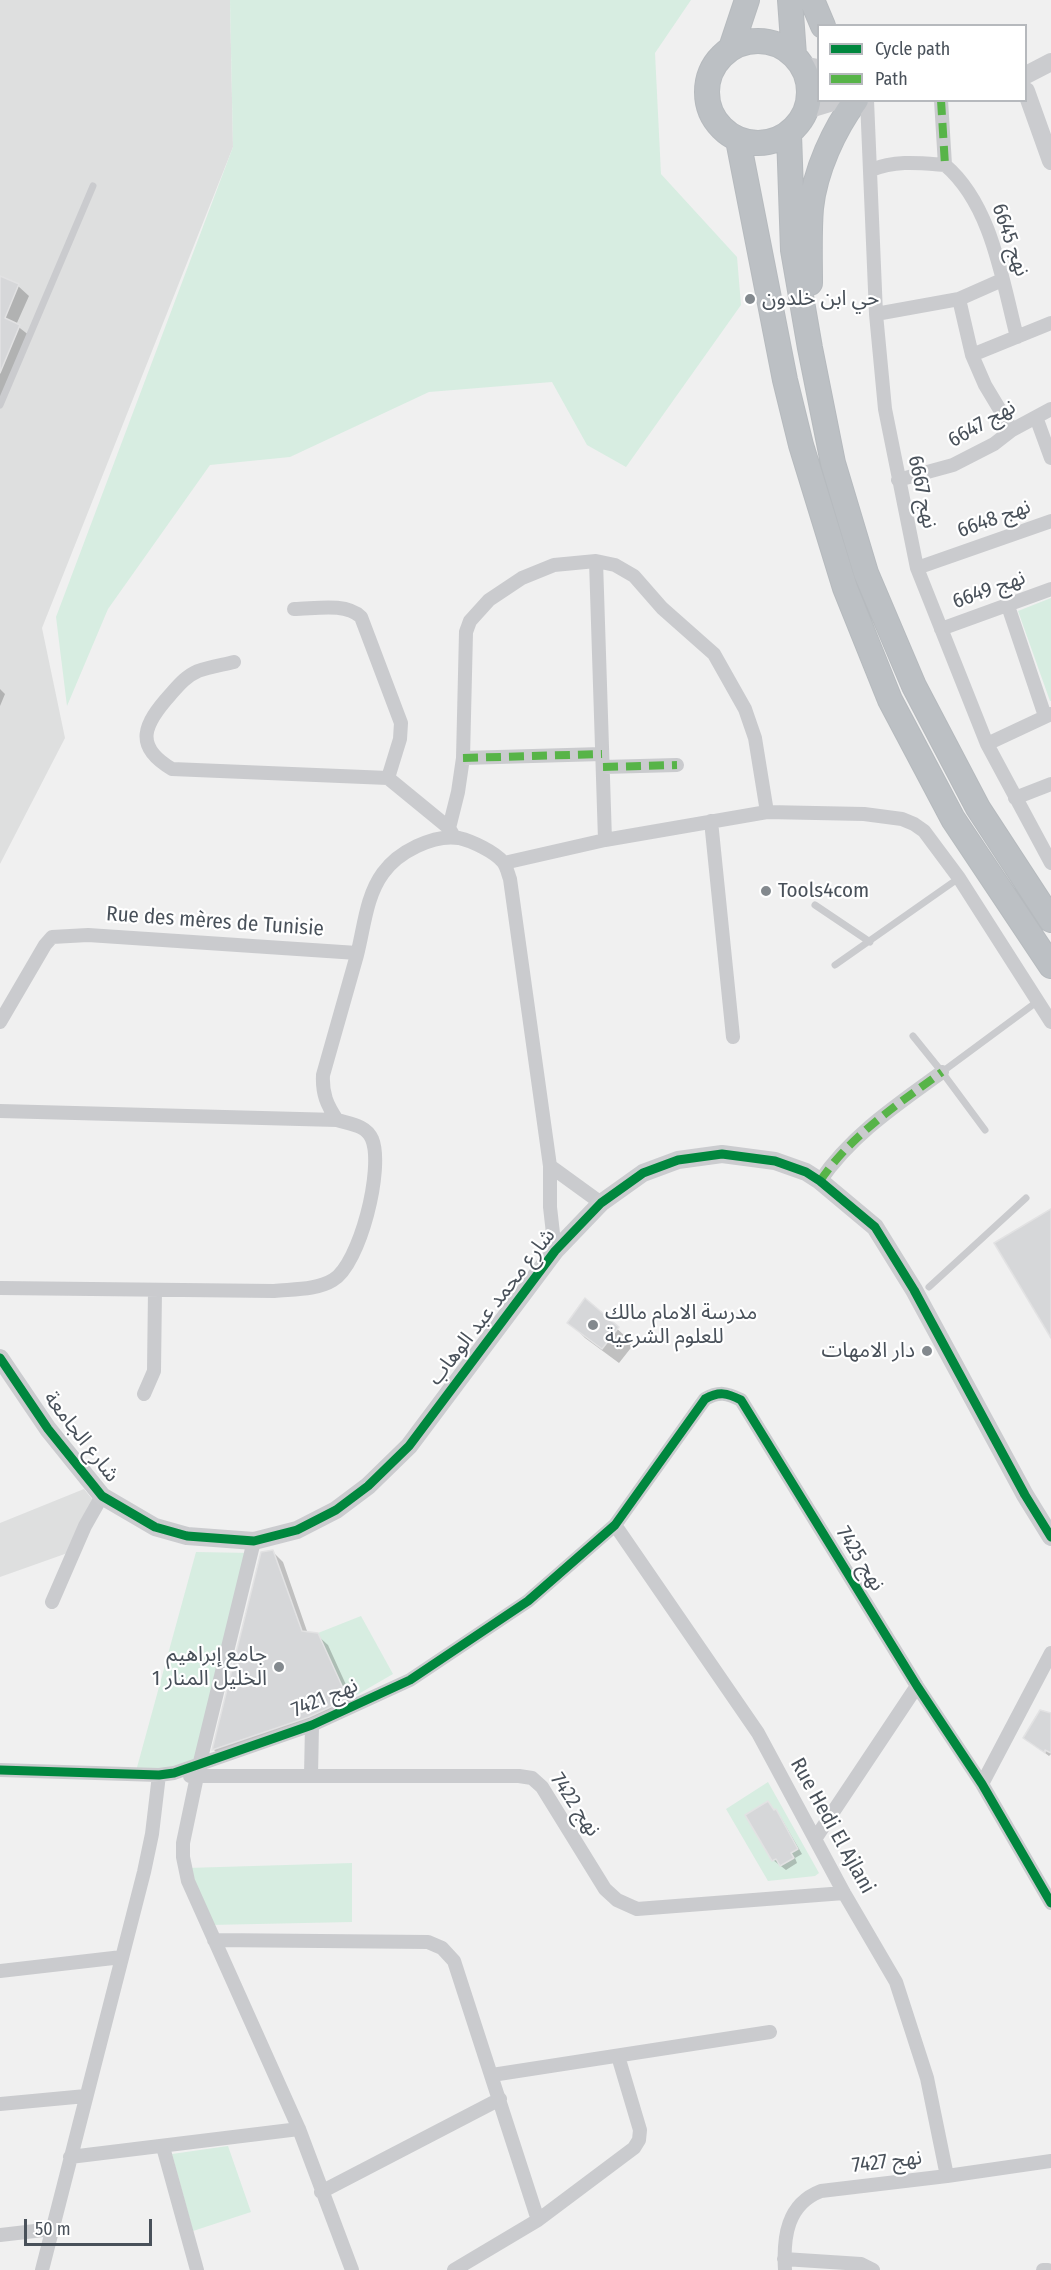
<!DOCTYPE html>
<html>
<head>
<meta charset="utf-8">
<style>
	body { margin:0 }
	#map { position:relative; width:1051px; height:2270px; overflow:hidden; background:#f0f0f0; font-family:"Fira Sans Condensed",sans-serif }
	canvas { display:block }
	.legend { position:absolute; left:817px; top:24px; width:210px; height:78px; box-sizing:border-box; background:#fff; border:2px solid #b6b9bd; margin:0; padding:8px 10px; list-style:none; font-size:18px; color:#49515a }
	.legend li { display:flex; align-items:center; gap:12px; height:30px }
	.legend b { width:30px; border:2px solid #b6b9bd }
	.scale { position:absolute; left:24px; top:2219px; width:128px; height:27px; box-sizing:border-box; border:3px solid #49515a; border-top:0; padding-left:8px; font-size:18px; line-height:21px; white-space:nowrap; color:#49515a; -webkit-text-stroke:4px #fff; paint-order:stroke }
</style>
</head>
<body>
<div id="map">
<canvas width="1051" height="2270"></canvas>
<ul class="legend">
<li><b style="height:8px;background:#00873e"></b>Cycle path</li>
<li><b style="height:8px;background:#57b448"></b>Path</li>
</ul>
<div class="scale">50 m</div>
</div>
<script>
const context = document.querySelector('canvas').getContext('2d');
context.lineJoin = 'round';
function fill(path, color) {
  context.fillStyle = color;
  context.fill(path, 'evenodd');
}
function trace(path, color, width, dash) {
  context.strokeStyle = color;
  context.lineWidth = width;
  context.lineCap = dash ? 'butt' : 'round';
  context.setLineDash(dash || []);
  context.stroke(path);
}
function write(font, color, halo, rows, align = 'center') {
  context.font = font + ' "Fira Sans Condensed","Noto Sans Arabic",sans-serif';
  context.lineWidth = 4.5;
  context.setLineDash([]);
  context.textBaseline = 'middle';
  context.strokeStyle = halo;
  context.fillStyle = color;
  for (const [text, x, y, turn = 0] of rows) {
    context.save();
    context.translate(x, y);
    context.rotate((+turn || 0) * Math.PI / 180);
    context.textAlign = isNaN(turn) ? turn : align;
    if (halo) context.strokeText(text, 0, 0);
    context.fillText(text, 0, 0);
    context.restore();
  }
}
const education = new Path2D(`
	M0,0h230l3,147 -191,481 23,110 -65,126z
	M84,1489l12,15 -20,46 -76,27v-54z`);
const green = new Path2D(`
	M230,0h461l-36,53 6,121 76,83 4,48 -115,162 -39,-22 -35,-63 -123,10 -139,65 -80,8 -102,144 -41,97 -11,-89 177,-470z
	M1051,598v103h-1l-32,-90z
	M196,1552l57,1 -49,203 -37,13 -31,2z
	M361,1616l32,58 -45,26 -30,-67z
	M768,1782l51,91 -4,3 -47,5 -42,-72z
	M352,1863v59l-142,3 -23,-57z
	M228,2146l23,66 -58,19 -21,-77z`);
const shadow = new Path2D(`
	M0,278l18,8 11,10 -13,29 14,11 -30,72z
	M0,689l5,5 -5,12z
	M585,1300l49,44 -15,19 -34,-25 -16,-16z
	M272,1551l11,11 25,72 9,1 11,10 29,64 -133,51 -10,-10 48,-197z
	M1051,1714v40l-2,2 -24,-18z
	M768,1803l12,13 22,38 -7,4 2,5 -11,7 -13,-10z`);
const building = new Path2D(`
	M0,276l19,8 -14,34 15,7 -20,48z
	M1051,1209v129l-57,-95z
	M585,1298l34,29 -17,22 -35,-26z
	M273,1550l29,81 16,2 30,66 -39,18 -97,33 49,-198z
	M1040,1710l11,3v40l-6,-3v3l-22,-15z
	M768,1801l6,9 2,-1 22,40 -7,4 3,5 -14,8 -4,-7 -4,2 -27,-46z`);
const lane = new Path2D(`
	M0,405l93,-219
	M815,905l55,37
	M835,965l124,-87
	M913,1036l29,36
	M985,1130l-43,-58 96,-71
	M929,1287l97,-89`);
const street = new Path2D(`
	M867,100l9,214 9,95 32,159 70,176 64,119
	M941,100l4,65
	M945,165c47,40 57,115 72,172
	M871,170c25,-10 48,-7 74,-5
	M959,299l13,56 13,30 27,45
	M876,314l83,-15 43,-19
	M972,355l79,-32
	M1036,417l15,41
	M898,480l55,-15 41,-21 18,-14 39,-21
	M596,561l9,279
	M917,568l134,-47
	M1008,606l37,110
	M294,609c20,0 51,-7 67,8l40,106 -1,16 -12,39
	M941,629l110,-40
	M234,662c-12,3 -25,5 -36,9 -12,5 -20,15 -28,24 -26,29 -37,51 2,74l216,9 61,50 4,7
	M987,744l64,-30
	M463,758l139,-4
	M603,767l74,-2
	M1015,798l36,-14
	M711,821l22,216
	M449,828l9,-36 5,-34 3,-126 4,-11 19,-21 33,-22 32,-13 42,-4 19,4 19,11 28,32 52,46 31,55 10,29 12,74
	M504,863l101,-23 162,-28 97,2 38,5 12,5 10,7 35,47 92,144
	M0,1022l45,-77 7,-8 36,-2 269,18
	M0,1111l337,9
	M550,1166l51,37
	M820,1181c31,-46 78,-77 122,-109
	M0,1288l274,3c19,-2 43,-1 59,-11 27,-16 51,-112 39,-141 -6,-14 -22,-15 -35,-19 -10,-15 -15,-26 -14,-45 11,-40 23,-80 34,-120 7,-27 9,-59 26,-82 15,-21 50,-39 76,-35 13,3 36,14 44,24 4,5 5,12 7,17l40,287v41l5,44
	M144,1394l10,-23 1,-81
	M615,1525l143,208 86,160 52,89 31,96 20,98
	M254,1541l-54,221 -17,81v14l5,24 111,248 53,141
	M52,1602l33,-76 17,-30
	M0,1770l159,5 15,-2 138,-48 98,-45 118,-79 87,-76 90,-126c14,-8 22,-6 36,1l176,286 65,98 69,119
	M190,1776h329l13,2 10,9 63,102 12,11 20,9 207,-16
	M311,1776l1,-51
	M982,1784l69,-131
	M815,1839l102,-153
	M214,1940l214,2 14,6 12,13 84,259
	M0,1971l122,-14
	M492,2075l278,-43
	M0,2104l86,-8
	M163,2147l34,123
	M70,2157l229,-28
	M321,2192l179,-93
	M0,2235l52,-6
	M784,2259l77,5 12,6
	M42,2270l102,-398 8,-38 7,-59
	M454,2270l84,-50 96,-72 5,-8 1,-10 -22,-74
	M785,2270c-2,-33 2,-66 36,-79l126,-15 104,-15
	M1043,2270h5`);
const secondary = new Path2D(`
	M802,65l16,3
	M1026,75l25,-13
	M1026,91l25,70
	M807,110l33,-10
	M0,1358l48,71 54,67 53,31 32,9 67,5 43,-11 39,-20 32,-24 41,-40 146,-195 46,-48 42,-30 35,-13 44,-6 53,7 31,11 14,9 55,46 39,63 111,205 26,42`);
const highway = new Path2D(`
	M790,0l4,55
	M812,0l11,26
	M707 92a51 51 0 1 1 102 0a51 51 0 1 1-102 0Z
	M731,48l16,-48
	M789,134l4,116 17,98 23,115 33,110 48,113 64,122 73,112
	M738,140l47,240 16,65 44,143 45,112 63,119 98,147
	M810,283c0,-25 -1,-51 1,-75 4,-37 23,-79 45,-108`);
const quiet = new Path2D(`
	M941,100l4,65
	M463,758l139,-4
	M603,767l74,-2
	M820,1181c31,-46 78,-77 122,-109`);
const cycleway = new Path2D(`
	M0,1358l48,71 54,67 53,31 32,9 67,5 43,-11 39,-20 32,-24 41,-40 146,-195 46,-48 42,-30 35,-13 44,-6 53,7 31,11 14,9 55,46 39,63 111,205 26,42
	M0,1770l159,5 15,-2 138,-48 98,-45 118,-79 87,-76 90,-126c14,-8 22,-6 36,1l176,286 65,98 69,119`);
const markers = [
	[750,299,6,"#83898e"],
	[766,891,6,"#83898e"],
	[593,1325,6,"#83898e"],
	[927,1351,6,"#83898e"],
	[279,1667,6,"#83898e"]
];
const streetNames = [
	["نهج 6645",1010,240,71],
	["نهج 6647",982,424,-30],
	["نهج 6667",922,492,78],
	["نهج 6648",994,519,-20],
	["نهج 6649",989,590,-20],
	["Rue des mères de Tunisie",215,922,4],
	["شارع محمد عبد الوهاب",492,1307,-52],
	["شارع الجامعة",81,1437,52],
	["نهج 7425",860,1559,58],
	["نهج 7421",325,1698,-23],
	["نهج 7422",575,1805,56],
	["Rue Hedi El Ajlani",832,1826,61],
	["نهج 7427",887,2162,-7]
];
const poiNames = [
	["حي ابن خلدون",762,299],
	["Tools4com",778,891],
	["مدرسة الامام مالك",605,1313],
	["للعلوم الشرعية",605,1337],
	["دار الامهات",915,1351,"right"],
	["جامع إبراهيم",267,1655,"right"],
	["الخليل المنار 1",267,1679,"right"]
];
fill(education, '#dedfdf');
fill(green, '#d7ede1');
fill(shadow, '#0003');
fill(building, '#d6d7d9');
trace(building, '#e2e2e3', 1.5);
trace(highway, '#b6babe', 26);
trace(lane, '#cacbce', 7);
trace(street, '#cacbce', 14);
trace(secondary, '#cbcccf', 18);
trace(highway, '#bcc0c4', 24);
trace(quiet, '#57b448', 8, [15, 8]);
trace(cycleway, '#00873e', 9);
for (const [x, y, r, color] of markers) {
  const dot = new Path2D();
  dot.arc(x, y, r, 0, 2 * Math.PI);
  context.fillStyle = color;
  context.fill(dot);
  trace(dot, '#fff', 2);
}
write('21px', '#49515a', '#fff', streetNames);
write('21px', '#49515a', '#fff', poiNames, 'left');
</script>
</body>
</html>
